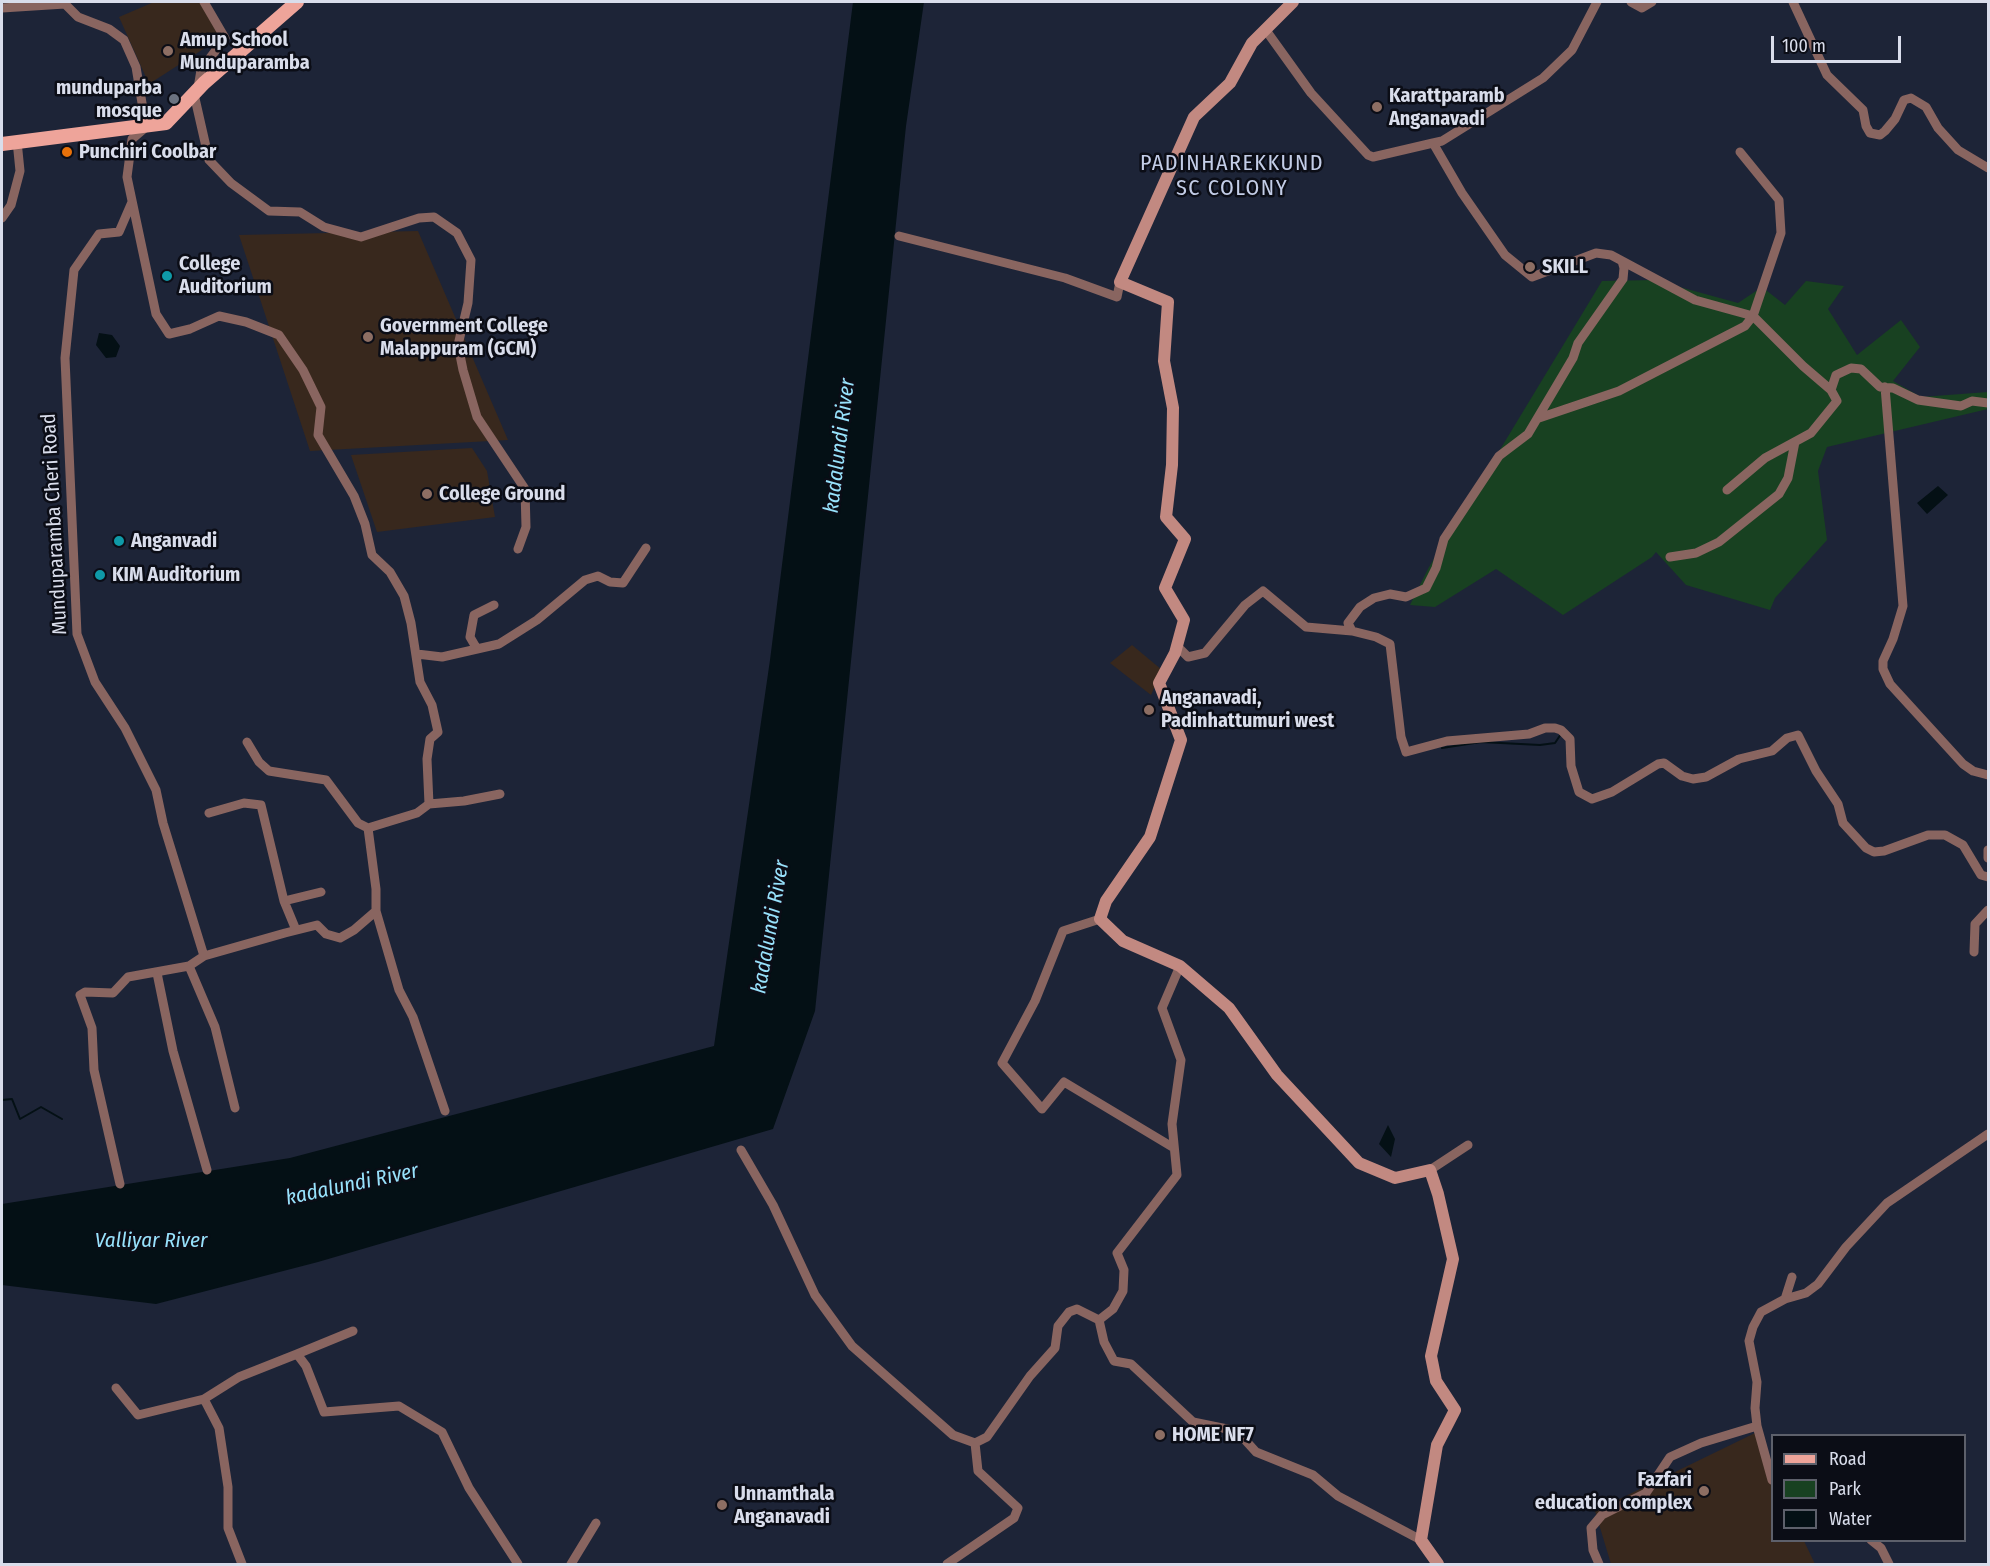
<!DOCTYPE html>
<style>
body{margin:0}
#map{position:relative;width:1990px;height:1566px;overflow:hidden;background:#1d2437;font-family:"Fira Sans Condensed",sans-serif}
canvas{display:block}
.frame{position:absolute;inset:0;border:3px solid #d9ddeb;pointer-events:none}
.legend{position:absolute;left:1771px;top:1434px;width:195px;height:108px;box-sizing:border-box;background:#0b0d16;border:2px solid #5d606b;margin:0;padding:8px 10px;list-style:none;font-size:18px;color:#d9ddeb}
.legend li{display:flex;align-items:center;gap:12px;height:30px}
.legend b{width:30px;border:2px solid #5d606b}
.scale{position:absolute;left:1771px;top:36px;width:130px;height:27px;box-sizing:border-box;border:3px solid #d9ddeb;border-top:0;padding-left:8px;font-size:18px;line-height:21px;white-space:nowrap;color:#d9ddeb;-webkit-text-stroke:4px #0b0d16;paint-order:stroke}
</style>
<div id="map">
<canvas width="1990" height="1566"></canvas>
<div class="frame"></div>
<ul class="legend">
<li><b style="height:8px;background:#eea49a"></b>Road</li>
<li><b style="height:16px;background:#184121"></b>Park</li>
<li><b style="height:16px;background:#041015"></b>Water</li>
</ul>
<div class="scale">100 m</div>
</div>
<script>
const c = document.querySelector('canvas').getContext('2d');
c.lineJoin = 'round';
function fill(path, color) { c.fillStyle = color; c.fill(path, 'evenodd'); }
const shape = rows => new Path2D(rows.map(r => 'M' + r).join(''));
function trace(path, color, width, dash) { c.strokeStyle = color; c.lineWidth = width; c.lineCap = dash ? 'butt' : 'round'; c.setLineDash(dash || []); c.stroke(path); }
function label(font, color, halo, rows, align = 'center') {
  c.font = font + ' "Fira Sans Condensed",sans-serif'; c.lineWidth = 5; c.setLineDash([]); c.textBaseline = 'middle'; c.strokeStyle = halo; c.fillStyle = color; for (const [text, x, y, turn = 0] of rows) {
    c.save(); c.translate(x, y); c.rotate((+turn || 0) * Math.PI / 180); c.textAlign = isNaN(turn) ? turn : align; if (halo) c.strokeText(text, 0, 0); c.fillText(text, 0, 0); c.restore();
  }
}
fill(shape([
 [154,2,201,2,222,37,149,84,119,17],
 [418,231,508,440,310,451,239,235],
 [472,448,487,471,495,517,377,532,351,455],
 [1132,645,1162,670,1151,695,1110,663],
 [1755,1433,1772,1472,1772,1540,1804,1541,1815,1564,1611,1564,1595,1511]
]), '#38281d');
fill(shape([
 [1654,280,1738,303,1762,287,1785,305,1806,281,1844,286,1828,309,1857,355,1901,320,1920,347,1893,381,1921,397,1988,392,1988,409,1827,447,1818,471,1827,540,1775,598,1770,610,1686,585,1656,552,1652,557,1563,615,1496,569,1435,607,1410,605,1429,567,1602,281]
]), '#184121');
fill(shape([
 [853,2,924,2,906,126,815,1011,773,1129,318,1262,156,1304,2,1285,2,1204,290,1158,714,1046,770,660],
 [99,333,112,335,120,346,116,357,106,358,96,345],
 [1938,486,1948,495,1927,514,1917,503],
 [1388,1125,1395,1139,1391,1157,1379,1144]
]), '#041015');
trace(shape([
 [1442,748,1481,742,1540,745,1555,743,1561,734],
 [2,1100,12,1099,20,1119,41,1107,62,1119]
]), '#041015', 2);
trace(shape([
 [1631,2,1642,8,1652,2],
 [1793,2,1827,75,1863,110,1866,126,1870,133,1880,135,1885,131,1895,119,1904,100,1911,98,1926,107,1938,128,1958,150,1988,168],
 [2,8,65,4,78,17,109,29,124,40,136,67,146,127,132,139,127,177,156,314,169,334,190,329,219,316,246,322,279,335,303,370,321,407,318,435,354,496,365,524,372,555,390,572,404,596,411,623,420,682,432,705,438,732,430,739,427,759,429,804,417,813,368,828,376,889,376,911,354,930,340,938,326,934,317,925,285,933,204,956,189,966,128,977,113,993,85,992,80,995,92,1028,94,1070,120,1184],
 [1265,29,1311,93,1368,155,1373,157,1433,143,1462,193,1505,255,1532,277,1596,253,1611,255,1695,300,1753,316,1803,366,1831,390,1837,401,1811,433,1765,458,1727,490],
 [198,88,201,70,225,38,204,2],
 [194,94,209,160,231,183,269,211,300,212,324,227,361,237,419,218,434,217,457,233,471,260,468,303,458,345,463,370,477,417,525,489,526,527,518,549],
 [1433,143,1442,141,1543,78,1572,50,1597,2],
 [132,202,119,232,99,234,74,270,65,358,77,634,95,682,125,728,156,790,163,823,204,956],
 [2,218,11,205,20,171,17,141],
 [899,236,1065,278,1117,297,1120,282],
 [1885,387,1903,606,1893,639,1883,661,1883,669,1890,684,1963,764,1973,771,1988,775],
 [1831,390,1836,375,1851,368,1861,369,1880,387,1893,388,1918,400,1961,406,1972,401,1988,403],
 [1539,418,1619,391,1745,326,1753,316,1781,233,1779,200,1740,152],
 [1670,557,1696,553,1719,542,1779,494,1788,478,1795,442],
 [1352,631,1348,623,1360,607,1374,598,1390,594,1406,597,1426,588,1436,568,1444,539,1499,456,1528,434,1573,358,1578,343,1623,279,1624,268,1622,261],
 [1177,646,1188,657,1205,653,1245,605,1263,591,1306,627,1352,631,1376,637,1390,644,1401,737,1406,752,1447,741,1529,734,1545,728,1555,728,1561,730,1570,739,1571,766,1579,792,1592,799,1612,792,1658,764,1664,763,1682,776,1693,779,1706,777,1739,759,1772,751,1787,738,1798,735,1816,771,1838,804,1843,823,1866,848,1874,852,1884,851,1928,835,1945,835,1963,845,1981,875,1988,877],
 [477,649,470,637,474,615,494,605],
 [417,654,442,657,499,644,537,620,585,580,598,576,610,582,623,583,646,548],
 [247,742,259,762,269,771,326,780,358,823,368,828],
 [429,804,464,801,500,794],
 [209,813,244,803,261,805,284,901,296,930],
 [1988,850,1988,858],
 [284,901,321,892],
 [376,911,399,990,413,1017,445,1111],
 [1100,919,1063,931,1035,1001,1002,1063,1042,1109,1064,1082,1174,1148],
 [1974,952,1975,924,1988,910],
 [189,966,215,1027,235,1108],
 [1180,966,1162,1008,1181,1060,1172,1124,1177,1175,1117,1253,1124,1270,1123,1291,1113,1309,1099,1320,1104,1342,1114,1361,1131,1364,1193,1422,1237,1431,1256,1452,1313,1475,1338,1496,1421,1540],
 [157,973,173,1051,207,1170],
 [741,1150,773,1205,815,1295,852,1346,953,1435,975,1443,987,1437,1030,1376,1055,1348,1058,1326,1069,1312,1077,1309,1099,1320],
 [1430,1170,1468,1145],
 [1785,1299,1792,1277],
 [297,1354,353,1331],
 [116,1388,138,1415,204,1399,219,1428,228,1487,228,1528,242,1564],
 [204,1399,239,1377,297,1354,306,1366,324,1412,399,1406,442,1432,469,1488,518,1564],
 [1772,1480,1757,1426,1755,1408,1757,1382,1749,1341,1753,1327,1761,1312,1785,1299,1806,1293,1818,1284,1846,1247,1887,1203,1988,1134],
 [1871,1540,1881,1548,1889,1564],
 [571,1564,596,1523],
 [947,1564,1014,1518,1018,1508,978,1471,975,1443],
 [1599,1564,1593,1550,1591,1528,1602,1515,1646,1493,1670,1457,1701,1443,1757,1426]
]), '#896560', 9);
trace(shape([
 [1293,2,1252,43,1230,83,1194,117,1120,282,1168,302,1164,361,1173,408,1172,465,1166,517,1185,539,1165,588,1184,620,1175,653,1159,683,1181,740,1150,837,1106,901,1100,919,1123,941,1180,966,1229,1008,1277,1075,1359,1163,1395,1178,1430,1170,1438,1194,1453,1259,1431,1356,1436,1381,1455,1410,1437,1445,1421,1540,1438,1564]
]), '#c28981', 12);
trace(shape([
 [2,144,166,123,204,83,297,2]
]), '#eea49a', 14);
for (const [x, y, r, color] of [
 [168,51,6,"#8d6e63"],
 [174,99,6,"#6b7280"],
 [1377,107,6,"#8d6e63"],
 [67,152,6,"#e8710a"],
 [1530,267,6,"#8d6e63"],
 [167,276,6,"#0f9aa8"],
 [368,337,6,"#8d6e63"],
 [427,494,6,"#8d6e63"],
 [119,541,6,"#0f9aa8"],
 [100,575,6,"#0f9aa8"],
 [1149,710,6,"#8d6e63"],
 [1160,1435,6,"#8d6e63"],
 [1704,1491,6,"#8d6e63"],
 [722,1505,6,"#8d6e63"]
]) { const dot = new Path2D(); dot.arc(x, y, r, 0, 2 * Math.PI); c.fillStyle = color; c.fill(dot); trace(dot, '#0b0d16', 2); }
label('bold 20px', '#d9ddeb', '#0b0d16', [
 ["Amup School",180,40],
 ["Munduparamba",180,63],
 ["munduparba",162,88,"right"],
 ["mosque",162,111,"right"],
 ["Karattparamb",1389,96],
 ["Anganavadi",1389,119],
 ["Punchiri Coolbar",79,152],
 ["College",179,264],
 ["Auditorium",179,287],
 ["SKILL",1542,267],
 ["Government College",380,326],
 ["Malappuram (GCM)",380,349],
 ["College Ground",439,494],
 ["Anganvadi",131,541],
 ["KIM Auditorium",112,575],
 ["Anganavadi,",1161,698],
 ["Padinhattumuri west",1161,721],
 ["HOME NF7",1172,1435],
 ["Fazfari",1692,1480,"right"],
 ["education complex",1692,1503,"right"],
 ["Unnamthala",734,1494],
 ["Anganavadi",734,1517]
], 'left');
label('20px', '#d9ddeb', '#0b0d16', [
 ["Munduparamba Cheri Road",55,524,-93]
]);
label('italic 21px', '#98e2fc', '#0b0d16', [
 ["kadalundi River",840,446,-83],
 ["kadalundi River",771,927,-80],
 ["kadalundi River",352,1185,-12],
 ["Valliyar River",151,1241]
]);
c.letterSpacing = '1.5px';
label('22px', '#c3cde7', '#0b0d16', [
 ["PADINHAREKKUND",1232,164],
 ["SC COLONY",1232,189]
]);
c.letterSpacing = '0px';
</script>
